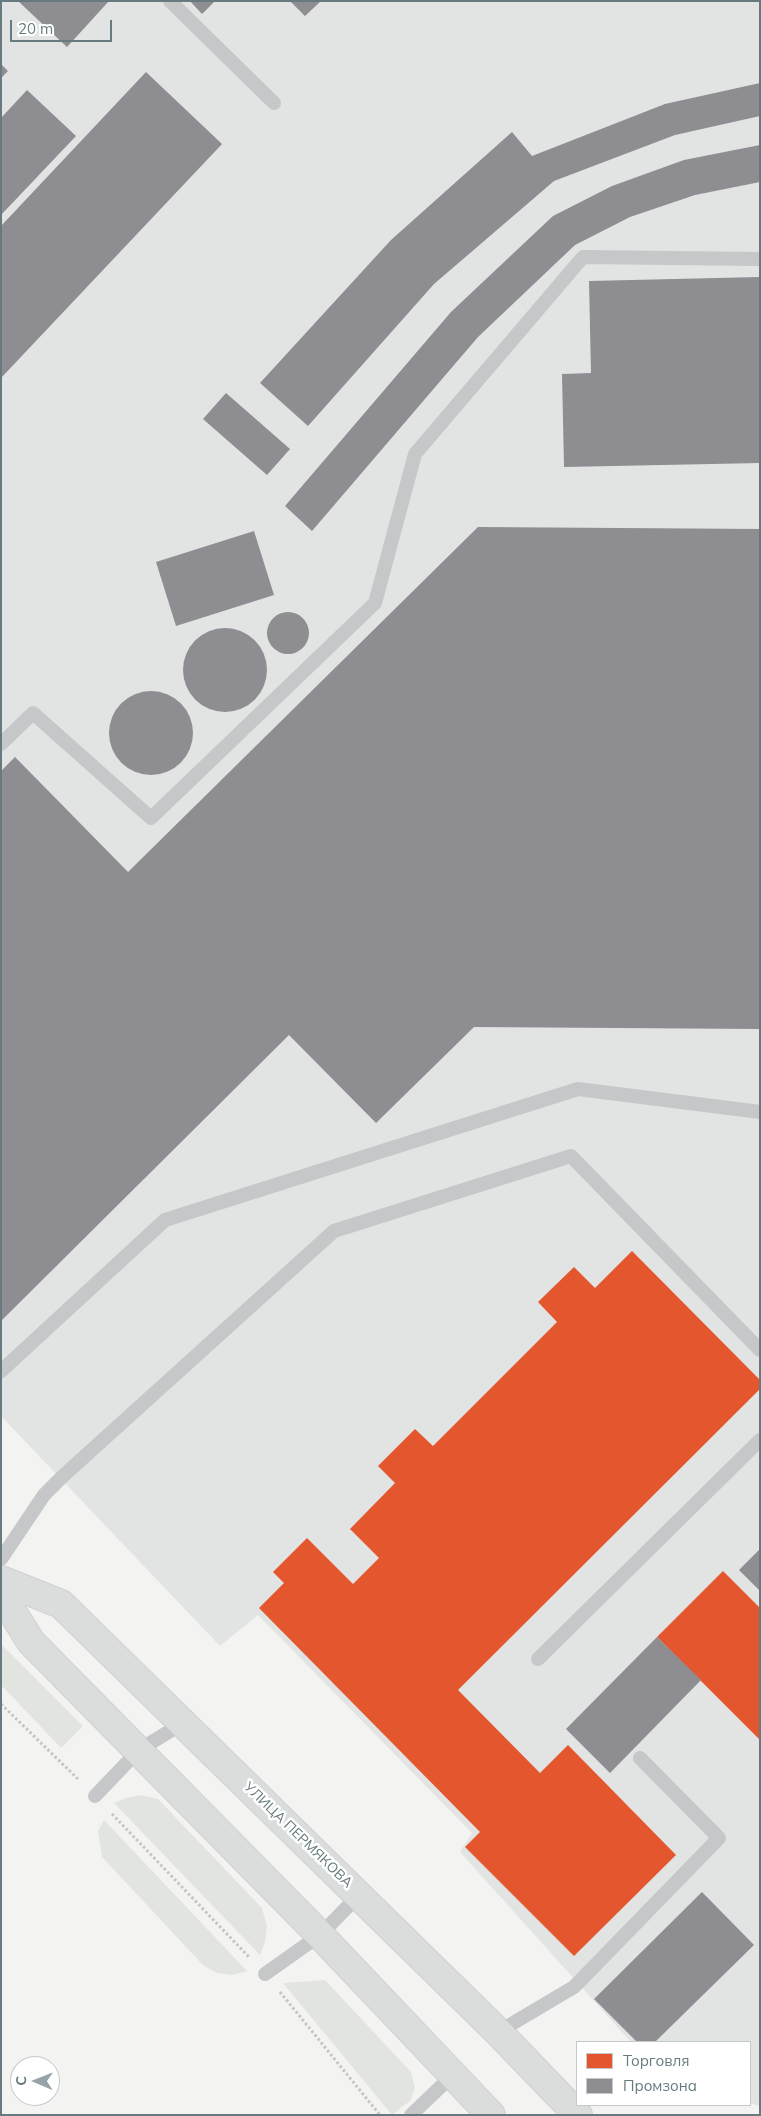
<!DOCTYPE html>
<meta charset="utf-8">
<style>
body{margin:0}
#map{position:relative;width:761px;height:2116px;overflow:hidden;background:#f3f3f2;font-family:Mulish,sans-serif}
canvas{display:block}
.frame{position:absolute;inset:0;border:2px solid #667a7f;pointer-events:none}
.legend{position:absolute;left:576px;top:2041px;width:175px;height:65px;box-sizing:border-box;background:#fff;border:1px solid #c2cacc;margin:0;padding:6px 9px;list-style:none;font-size:15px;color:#667a7f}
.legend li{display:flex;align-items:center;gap:10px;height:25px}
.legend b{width:25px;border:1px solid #c2cacc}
.north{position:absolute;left:10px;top:2056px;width:50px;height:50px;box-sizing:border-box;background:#fff;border:1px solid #c2cacc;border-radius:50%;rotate:271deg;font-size:14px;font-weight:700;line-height:20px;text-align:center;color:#667a7f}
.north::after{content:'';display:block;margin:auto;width:18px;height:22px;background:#97a4a7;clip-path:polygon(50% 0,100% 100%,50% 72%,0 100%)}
.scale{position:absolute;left:10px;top:20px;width:102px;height:22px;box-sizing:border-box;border:2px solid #667a7f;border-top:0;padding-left:6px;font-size:15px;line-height:18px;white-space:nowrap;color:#667a7f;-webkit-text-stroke:4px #fff;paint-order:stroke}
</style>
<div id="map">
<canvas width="761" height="2116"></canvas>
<div class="frame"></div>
<ul class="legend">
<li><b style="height:14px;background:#e4572e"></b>Торговля</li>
<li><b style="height:14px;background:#8d8d92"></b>Промзона</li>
</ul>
<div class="north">С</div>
<div class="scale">20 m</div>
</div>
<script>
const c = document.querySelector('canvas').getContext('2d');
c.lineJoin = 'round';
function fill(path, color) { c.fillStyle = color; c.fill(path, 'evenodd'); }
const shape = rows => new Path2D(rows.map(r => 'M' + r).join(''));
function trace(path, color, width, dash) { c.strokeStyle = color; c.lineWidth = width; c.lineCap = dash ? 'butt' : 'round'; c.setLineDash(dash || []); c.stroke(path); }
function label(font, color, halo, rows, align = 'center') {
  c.font = font + ' Mulish,sans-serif'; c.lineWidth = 5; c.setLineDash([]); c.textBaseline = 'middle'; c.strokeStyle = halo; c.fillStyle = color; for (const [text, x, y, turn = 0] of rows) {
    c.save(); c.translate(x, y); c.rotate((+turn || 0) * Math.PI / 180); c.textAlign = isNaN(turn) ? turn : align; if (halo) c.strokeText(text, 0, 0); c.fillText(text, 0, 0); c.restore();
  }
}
fill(shape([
 [1,1,760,1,760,2106,750,2103,750,2042,631,2042,460,1852,472,1833,258,1615,220,1646,1,1416]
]), '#e2e3e3');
fill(shape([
 [1,1644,83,1726,61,1748,1,1685],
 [141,1795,158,1799,262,1908,267,1926,265,1942,260,1955,114,1803,126,1798],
 [104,1820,247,1971,233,1975,217,1973,203,1965,102,1857,98,1831],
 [325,1980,411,2072,415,2088,410,2101,392,2115,283,1983]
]), '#e2e5df');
fill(shape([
 [632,1251,760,1380,760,1389,458,1690,540,1773,568,1745,676,1855,574,1956,465,1847,480,1832,259,1608,284,1583,273,1572,307,1538,353,1584,379,1558,350,1529,395,1483,378,1466,415,1429,433,1446,557,1322,538,1302,574,1267,595,1288],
 [723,1571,760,1608,760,1740,657,1637]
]), '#e4572e');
fill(shape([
 [18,1,109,1,67,47],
 [190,1,215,1,202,14],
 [290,1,321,1,305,16],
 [1,64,8,71,1,78],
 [146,72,222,144,1,378,1,226],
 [760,83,760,116,675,135,554,181,434,284,308,426,260,383,391,240,512,132,532,156,665,104],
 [27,90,76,136,1,215,1,118],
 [760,145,760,182,695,195,630,217,575,245,478,337,312,531,285,506,451,312,553,216,612,186,684,160],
 [760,277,760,463,564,467,562,374,591,373,589,281],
 [226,393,290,449,267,475,203,419],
 [478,527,760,529,760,1029,474,1027,376,1123,289,1035,1,1321,1,771,15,757,128,872],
 [254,531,274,595,176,626,156,562],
 '267 633a21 21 0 1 1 42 0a21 21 0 1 1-42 0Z',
 '183 670a42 42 0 1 1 84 0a42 42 0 1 1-84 0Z',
 '109 733a42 42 0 1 1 84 0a42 42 0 1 1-84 0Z',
 [760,1549,760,1591,739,1570],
 [657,1637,701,1680,610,1773,566,1729],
 [702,1892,754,1945,655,2042,637,2042,594,1999]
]), '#8d8d92');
const secondary = shape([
 [1,1580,61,1604,498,2032,578,2115],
 [1,1594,31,1642,320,1935,491,2115]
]);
trace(secondary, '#cfd0d0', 30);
trace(shape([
 [1,1704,78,1779],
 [112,1814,249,1957],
 [280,1992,380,2115]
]), '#c3c5c5', 3, [2.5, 2.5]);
trace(shape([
 [170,1,274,103],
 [1,744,33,713,151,818,375,603,415,454,583,257,760,259],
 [1,1371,165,1220,578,1089,760,1112],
 [1,1559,44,1495,63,1476,334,1231,571,1156,760,1350],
 [538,1659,760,1440],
 [95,1796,139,1750,183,1723],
 [265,1974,320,1935,359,1895],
 [498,2032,574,1987,719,1838,640,1758],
 [411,2115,454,2074]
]), '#c5c7c8', 14);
trace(secondary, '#dbdddd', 28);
label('14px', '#667a7f', '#fff', [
 ["УЛИЦА ПЕРМЯКОВА",298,1835,44]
]);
</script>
